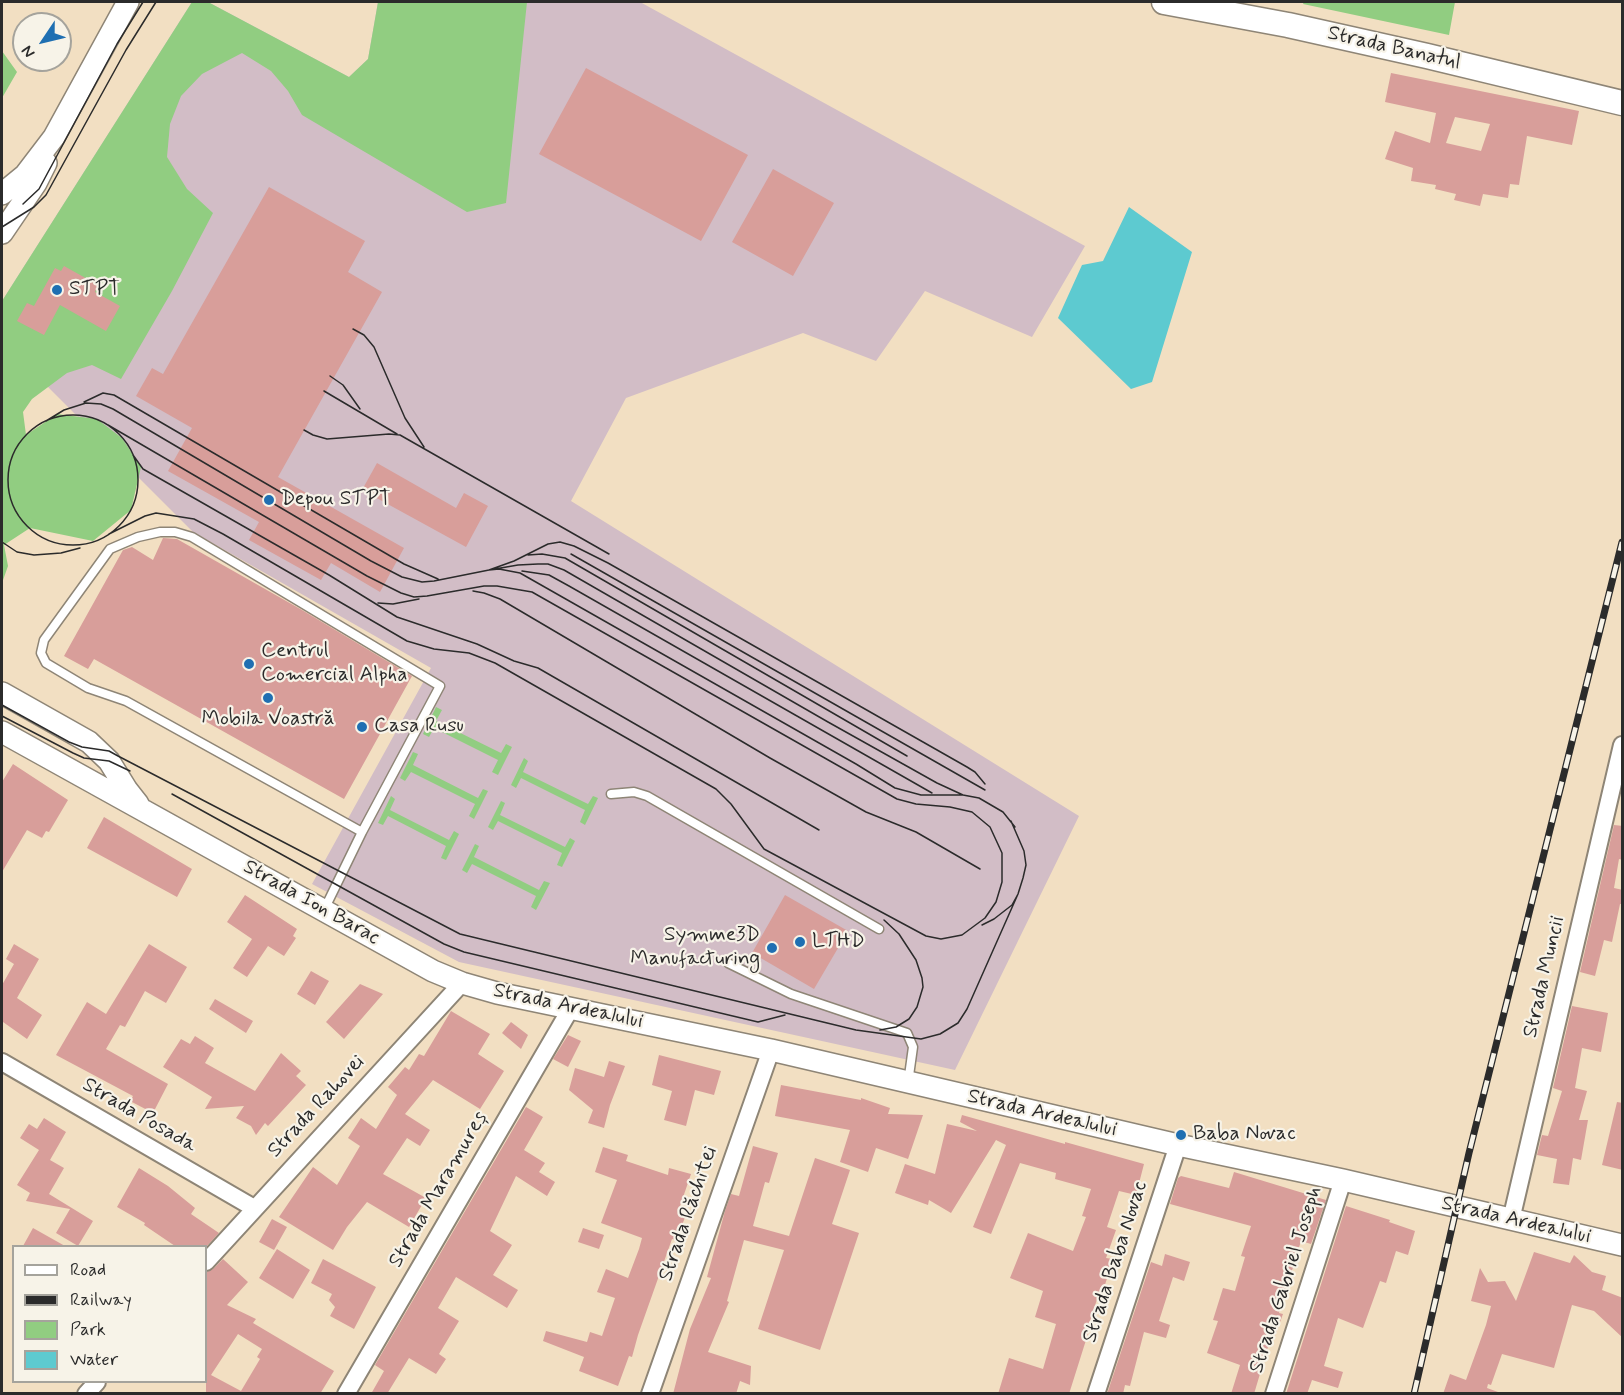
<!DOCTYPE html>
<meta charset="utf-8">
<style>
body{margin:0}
#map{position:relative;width:1624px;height:1395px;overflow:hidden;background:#f2dfc2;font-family:Mynerve,sans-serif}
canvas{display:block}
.frame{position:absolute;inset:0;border:3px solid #2b2b2b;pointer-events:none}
.legend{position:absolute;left:12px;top:1245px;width:195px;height:138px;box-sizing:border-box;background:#f7f3e8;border:2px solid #a5a39c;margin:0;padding:8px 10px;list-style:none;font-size:18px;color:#2b2b2b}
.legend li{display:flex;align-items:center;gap:12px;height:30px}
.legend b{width:30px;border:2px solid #a5a39c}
.north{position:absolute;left:12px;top:12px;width:60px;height:60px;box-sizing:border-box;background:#f7f3e8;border:2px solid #a5a39c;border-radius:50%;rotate:235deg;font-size:16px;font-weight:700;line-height:24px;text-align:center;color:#2b2b2b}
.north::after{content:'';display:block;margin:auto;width:21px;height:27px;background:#1f6fb2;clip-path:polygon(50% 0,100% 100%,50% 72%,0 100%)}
</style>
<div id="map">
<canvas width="1624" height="1395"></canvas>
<div class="frame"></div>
<ul class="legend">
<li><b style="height:8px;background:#fff"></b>Road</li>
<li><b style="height:8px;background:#2b2b2b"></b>Railway</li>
<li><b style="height:16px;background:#91cd81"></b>Park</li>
<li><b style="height:16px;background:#5dcad0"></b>Water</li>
</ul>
<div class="north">N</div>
</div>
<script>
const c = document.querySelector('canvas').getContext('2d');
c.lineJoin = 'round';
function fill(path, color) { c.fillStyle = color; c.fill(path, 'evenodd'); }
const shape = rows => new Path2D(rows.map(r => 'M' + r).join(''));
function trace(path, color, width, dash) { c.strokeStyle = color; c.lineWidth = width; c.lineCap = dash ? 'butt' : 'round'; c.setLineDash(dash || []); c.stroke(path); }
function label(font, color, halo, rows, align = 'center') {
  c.font = font + ' Mynerve,sans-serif'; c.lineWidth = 4.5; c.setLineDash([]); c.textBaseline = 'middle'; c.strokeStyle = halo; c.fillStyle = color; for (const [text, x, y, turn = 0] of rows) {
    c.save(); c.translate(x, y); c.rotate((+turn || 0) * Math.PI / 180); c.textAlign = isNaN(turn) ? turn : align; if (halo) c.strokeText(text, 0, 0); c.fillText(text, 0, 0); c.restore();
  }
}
fill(shape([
 [192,2,208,2,349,77,368,59,378,2,640,2,1085,246,1032,337,925,291,876,361,803,333,626,398,571,501,1079,816,955,1070,459,962,312,884,431,668,193,532,2,341,2,301]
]), '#d2bdc6');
fill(shape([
 [192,2,208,2,349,77,368,59,378,2,527,2,506,203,467,212,302,115,288,91,271,71,242,53,202,74,181,96,170,124,167,157,187,189,213,213,172,291,121,379,92,365,67,373,32,399,23,412,26,435,57,414,97,419,122,438,141,467,131,510,93,541,30,528,4,545,8,566,2,583,2,301],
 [1304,2,1455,2,1449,35,1303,4],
 [2,51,17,72,2,98],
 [436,707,442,710,436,721,501,753,506,744,512,747,498,775,492,772,498,760,434,728,429,737,423,734],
 [413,752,418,754,413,765,478,798,483,789,488,791,474,819,469,816,475,804,411,772,405,781,400,778],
 [524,758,528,761,523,772,588,804,593,796,598,798,585,825,580,822,585,810,521,778,516,788,511,785],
 [391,796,395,799,390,810,449,840,454,831,459,834,446,860,441,858,446,846,388,816,383,825,378,823],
 [501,801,505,803,500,815,565,847,570,838,575,841,562,867,557,865,562,853,498,821,493,830,488,827],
 [475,844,479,846,474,857,539,890,544,881,550,883,536,910,531,907,536,896,472,864,467,873,462,870]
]), '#91cd81');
fill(shape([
 [1129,207,1192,252,1152,382,1131,389,1058,318,1082,265,1103,261]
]), '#5dcad0');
fill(shape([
 [586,68,748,155,701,241,539,154],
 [1391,73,1579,111,1572,145,1527,136,1519,185,1510,184,1508,198,1483,194,1480,206,1454,200,1456,194,1435,189,1436,185,1411,181,1413,168,1385,159,1395,131,1430,143,1436,113,1385,102],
 [1455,117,1490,124,1481,151,1446,143],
 [773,169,834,203,793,276,732,242],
 [269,187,365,241,348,272,382,292,278,477,404,548,380,592,331,563,321,580,249,540,259,522,168,471,192,428,136,396,152,368,163,374],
 [64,266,98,285,95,292,120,306,106,331,60,305,44,335,17,321,27,303,34,306,55,268,61,271],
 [377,463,456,508,464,493,488,506,466,547,362,490],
 [163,538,177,539,302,610,412,676,344,799,94,659,88,669,64,656,123,550,132,547,153,560],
 [13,764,68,800,49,832,46,831,42,838,27,830,2,872,2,782],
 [104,817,192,869,177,897,87,848],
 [1614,825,1623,826,1623,860,1619,859,1614,888,1623,890,1623,904,1620,904,1612,942,1604,940,1595,976,1580,972],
 [245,895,297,929,293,936,296,938,284,956,268,946,247,977,233,968,252,939,227,922],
 [785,895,848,931,814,989,752,953],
 [14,944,39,959,17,998,42,1015,27,1039,3,1022,2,1024,2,985,14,964,6,959],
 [149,944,187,967,166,1003,145,991,125,1027,120,1025,106,1049,168,1084,153,1113,130,1101,133,1096,56,1055,87,1002,106,1014],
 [311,971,329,981,315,1005,297,994],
 [360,984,383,994,344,1039,326,1022],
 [215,999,253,1021,246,1033,209,1009],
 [1572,1006,1608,1013,1601,1052,1582,1048,1575,1088,1587,1091,1579,1120,1588,1120,1581,1160,1573,1158,1569,1185,1553,1183,1557,1159,1537,1155,1542,1135,1548,1136,1562,1091,1553,1088],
 [451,1011,490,1034,478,1054,504,1071,480,1109,433,1080,405,1114,430,1130,420,1146,407,1138,383,1174,426,1198,409,1227,367,1202,347,1227,333,1250,279,1217,313,1167,337,1185,360,1146,348,1138,361,1118,376,1129,397,1095,388,1087,405,1067,409,1070,419,1054,424,1056],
 [511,1022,528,1035,521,1049,502,1033],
 [568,1035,581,1041,568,1067,553,1059],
 [195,1036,214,1048,205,1063,255,1091,281,1053,301,1071,296,1076,306,1085,268,1126,265,1123,256,1135,251,1126,236,1118,244,1106,205,1109,212,1097,163,1067,181,1039,190,1044],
 [659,1055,721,1071,714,1095,695,1090,686,1126,664,1120,672,1091,652,1085],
 [609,1061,625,1066,610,1105,604,1128,588,1123,593,1110,569,1090,575,1068,604,1077],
 [781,1085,861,1100,861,1098,890,1108,888,1114,923,1115,908,1159,876,1148,868,1172,840,1162,850,1130,775,1116],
 [1617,1102,1623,1103,1623,1170,1602,1165],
 [526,1107,543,1117,524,1150,545,1163,539,1172,555,1182,547,1196,516,1176,490,1231,512,1245,493,1275,518,1290,507,1308,456,1277,438,1308,459,1321,439,1354,446,1359,436,1374,409,1358,387,1394,371,1394,384,1371,375,1365],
 [962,1115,1065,1144,1065,1142,1144,1164,1136,1195,1119,1191,1107,1227,1116,1230,1106,1258,1113,1259,1104,1288,1101,1287,1090,1321,1092,1321,1069,1394,998,1394,1009,1358,1043,1369,1056,1324,1035,1317,1043,1291,1010,1278,1028,1233,1073,1251,1086,1217,1082,1216,1091,1189,1055,1179,1056,1173,1020,1163,991,1234,973,1227,1006,1145,996,1140,951,1213,929,1200,928,1205,895,1193,905,1164,935,1174,947,1124,977,1131,960,1122],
 [44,1118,66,1132,50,1160,64,1168,49,1194,93,1221,78,1246,56,1233,70,1209,26,1201,30,1193,17,1185,39,1150,20,1138,29,1124,37,1129],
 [753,1146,778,1153,769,1183,765,1182,753,1226,789,1236,815,1158,850,1170,832,1224,859,1233,820,1350,758,1329,784,1250,744,1240,727,1301,729,1302,708,1352,751,1366,750,1385,740,1381,736,1394,673,1394,690,1329,711,1278,707,1277,725,1211,731,1194,739,1196],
 [603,1147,628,1155,626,1161,668,1175,669,1168,691,1174,678,1212,686,1215,676,1240,672,1239,638,1335,632,1357,629,1356,618,1386,579,1371,584,1357,543,1341,546,1331,587,1342,590,1332,602,1336,615,1298,597,1292,606,1269,628,1278,639,1249,642,1238,601,1223,617,1180,595,1172],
 [139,1168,168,1186,195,1208,191,1214,219,1233,206,1247,175,1246,144,1225,145,1223,117,1207],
 [1234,1172,1326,1200,1311,1244,1301,1241,1279,1313,1283,1314,1273,1341,1270,1340,1254,1394,1231,1394,1240,1365,1207,1353,1218,1321,1213,1320,1223,1288,1235,1291,1245,1257,1241,1256,1251,1226,1170,1204,1178,1178,1181,1176,1229,1188],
 [1346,1206,1390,1220,1389,1222,1415,1231,1408,1255,1396,1251,1386,1283,1380,1281,1363,1328,1338,1318,1324,1366,1343,1372,1338,1388,1312,1380,1307,1394,1286,1394],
 [272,1219,287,1227,274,1250,259,1242],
 [33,1228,65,1246,23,1246],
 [583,1228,604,1235,599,1249,578,1242],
 [277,1249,310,1270,293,1299,259,1278],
 [1534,1252,1570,1263,1574,1255,1592,1272,1606,1276,1602,1290,1623,1298,1623,1338,1594,1311,1572,1305,1554,1368,1502,1354,1491,1385,1488,1384,1487,1388,1498,1392,1497,1394,1443,1394,1450,1374,1466,1380,1486,1325,1491,1306,1471,1301,1480,1268,1488,1282,1505,1281,1516,1301],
 [1165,1254,1190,1262,1184,1281,1173,1277,1159,1321,1170,1325,1166,1338,1144,1332,1130,1386,1125,1385,1123,1394,1107,1394,1151,1262,1162,1266],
 [223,1259,248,1282,227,1305,256,1319,253,1323,334,1371,320,1394,206,1394,206,1272,213,1269],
 [238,1334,262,1349,257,1357,260,1359,241,1391,211,1375],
 [323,1259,376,1287,354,1329,330,1316,335,1307,329,1300,332,1294,311,1283]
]), '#d89e9a');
const service = shape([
 [611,794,634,792,647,796,879,929],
 [324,910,362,832,440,686,192,537,175,532,160,532,138,537,110,549,44,640,41,653,46,663,88,688,126,701,362,832],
 [728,963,791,994,907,1033,913,1047,908,1083]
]);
const minor = shape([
 [2,1062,254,1208],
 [1511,1220,1622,745],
 [206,1262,462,983],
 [86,1394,97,1382],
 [346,1394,571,1008],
 [650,1394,771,1050],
 [1096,1394,1178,1145],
 [1274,1394,1343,1180]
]);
const tertiary = shape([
 [2,194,25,175,54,137,128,2],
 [2,233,36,183,46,163],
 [2,693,89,742,109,761,127,790,138,804],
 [2,732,433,971,462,983,497,993,771,1050,1178,1145,1343,1180,1622,1245]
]);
const secondary = shape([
 [1164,2,1288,25,1427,56,1622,103]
]);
trace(service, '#8e8576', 11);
trace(minor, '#8e8576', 20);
trace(tertiary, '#8e8576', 24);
trace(secondary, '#8e8576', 27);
trace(service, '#fff', 8);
trace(minor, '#fff', 16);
trace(tertiary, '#fff', 21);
trace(secondary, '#fff', 24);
trace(shape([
 [23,204,39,189,117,44,143,2],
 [2,227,34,207,46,195,126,50,156,2],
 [353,329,364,335,374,347,405,418,424,447],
 [330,376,343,385,360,409],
 [324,391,397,434],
 [84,402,103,393,114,395,404,564,438,579],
 '8 480a65 65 0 1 1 130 0a65 65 0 1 1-130 0Z',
 [46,421,64,410,86,403,101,404,113,409,371,561,402,577,422,582,434,581,489,570,499,569,520,573,856,764,895,788,921,795,963,795,979,798,1003,812,1015,827],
 [108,425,367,576,401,593,414,597,427,596,484,586,497,586,532,592,897,799,916,804,950,807,972,812,990,827,1002,853,1002,882,996,902,985,918,962,935,941,939,926,936,764,849,731,804,716,789,495,663,469,653,434,649,407,641,223,534,194,519,156,513,145,516,109,534],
 [304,430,313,435,327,439,389,434,400,435,609,554],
 [133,455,143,469,329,575,397,617,477,644,514,661,538,668,819,830],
 [2,542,17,552,34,555,61,553,80,548],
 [571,554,985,790],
 [528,555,542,554,565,558,907,756],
 [522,571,549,575,569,586,932,793],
 [473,591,484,593,500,599,770,758,866,812,916,832,980,869],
 [378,603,393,604,419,599],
 [2,705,69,742,82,747,109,751,118,756,460,934,856,1030,921,1039,940,1034,958,1023,967,1009,1018,894],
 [2,716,73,753,84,758,109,761,130,771],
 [172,794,444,944,464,952,758,1022,785,1015],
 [963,795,937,783,828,722,564,570,548,564,538,564,518,565,489,570,514,561,548,544,560,542,574,546,608,563,967,767,975,772,985,784],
 [982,925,994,919,1012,905,1018,894,1023,878,1026,865,1024,851,1011,821],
 [880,1030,896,1027,909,1019,917,1007,923,987,922,978,916,960,899,934,884,920]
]), '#2b2b2b', 1.5);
const rail = shape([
 [1414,1394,1469,1153,1622,542]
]);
trace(rail, '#2b2b2b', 7);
trace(rail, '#f7f3e8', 4.5, [14]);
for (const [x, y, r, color] of [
 [57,290,6,"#1f6fb2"],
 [269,500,6,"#1f6fb2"],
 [249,664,6,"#1f6fb2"],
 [268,698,6,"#1f6fb2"],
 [362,727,6,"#1f6fb2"],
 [800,942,6,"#1f6fb2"],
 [772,948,6,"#1f6fb2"],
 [1181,1135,6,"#1f6fb2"]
]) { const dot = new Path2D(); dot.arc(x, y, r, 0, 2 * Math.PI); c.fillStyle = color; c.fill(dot); trace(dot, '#f7f3e8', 2); }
label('21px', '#2b2b2b', '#f7f3e8', [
 ["Strada Banatul",1394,49,13],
 ["Strada Ion Barac",311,903,29],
 ["Strada Muncii",1545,977,-77],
 ["Strada Ardealului",568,1007,12],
 ["Strada Rahovei",317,1107,-47],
 ["Strada Ardealului",1042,1114,13],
 ["Strada Posada",139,1116,30],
 ["Strada Maramureș",439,1190,-60],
 ["Strada Răchitei",689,1214,-71],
 ["Strada Ardealului",1516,1221,13],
 ["Strada Baba Novac",1116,1262,-72],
 ["Strada Gabriel Joseph",1287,1280,-72]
]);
label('21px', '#2b2b2b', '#f7f3e8', [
 ["STPT",69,290],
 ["Depou STPT",281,500],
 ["Centrul",261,652],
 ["Comercial Alpha",261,676],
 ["Mobila Voastră",268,720,"center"],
 ["Casa Rusu",374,727],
 ["Symme3D",760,936,"right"],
 ["Manufacturing",760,960,"right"],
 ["LTHD",812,942],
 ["Baba Novac",1193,1135]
], 'left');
</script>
